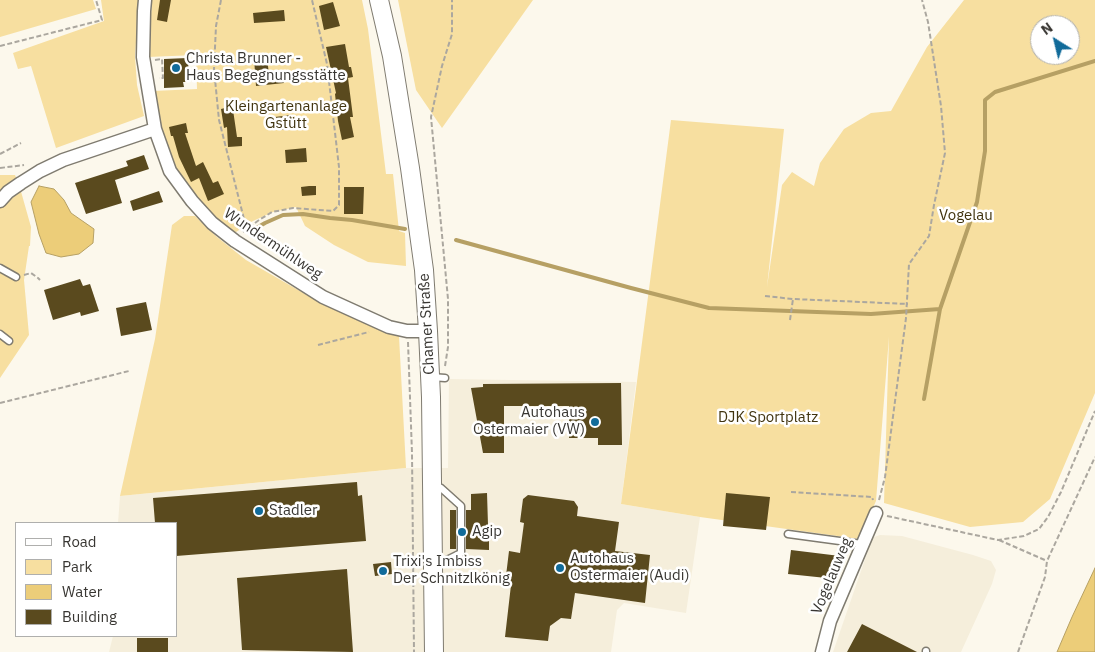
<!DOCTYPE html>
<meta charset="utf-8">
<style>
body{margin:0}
#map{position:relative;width:1095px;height:652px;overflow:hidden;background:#fcf8ec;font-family:"IBM Plex Sans",sans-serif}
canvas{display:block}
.legend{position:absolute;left:15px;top:522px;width:162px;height:115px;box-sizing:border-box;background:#fff;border:1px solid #afafad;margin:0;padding:6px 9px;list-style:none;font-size:15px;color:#383632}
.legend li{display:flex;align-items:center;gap:10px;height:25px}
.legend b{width:25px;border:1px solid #afafad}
.north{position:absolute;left:1030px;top:15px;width:50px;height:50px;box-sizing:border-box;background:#fff;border:1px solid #afafad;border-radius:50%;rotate:324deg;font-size:14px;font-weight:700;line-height:20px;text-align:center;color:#383632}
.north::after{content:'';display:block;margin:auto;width:18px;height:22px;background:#116b9a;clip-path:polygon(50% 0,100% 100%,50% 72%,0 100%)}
</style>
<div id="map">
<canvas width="1095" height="652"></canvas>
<ul class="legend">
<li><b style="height:6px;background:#fff"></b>Road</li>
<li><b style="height:14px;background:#f7dfa0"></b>Park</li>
<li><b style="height:14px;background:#eccd79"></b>Water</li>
<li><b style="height:14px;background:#5a4a1e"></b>Building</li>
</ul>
<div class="north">N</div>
</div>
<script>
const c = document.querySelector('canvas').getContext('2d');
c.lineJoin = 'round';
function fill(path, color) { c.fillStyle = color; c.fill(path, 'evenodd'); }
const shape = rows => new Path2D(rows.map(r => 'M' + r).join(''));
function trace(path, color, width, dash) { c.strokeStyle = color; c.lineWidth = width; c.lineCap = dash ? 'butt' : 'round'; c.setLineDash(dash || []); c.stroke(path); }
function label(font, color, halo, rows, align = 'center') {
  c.font = font + ' "IBM Plex Sans",sans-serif'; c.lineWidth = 5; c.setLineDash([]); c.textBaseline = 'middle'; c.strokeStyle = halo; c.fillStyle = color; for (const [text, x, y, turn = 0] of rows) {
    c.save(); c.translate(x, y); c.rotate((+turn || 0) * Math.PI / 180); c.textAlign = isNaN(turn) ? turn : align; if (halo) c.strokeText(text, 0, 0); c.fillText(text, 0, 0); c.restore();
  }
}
fill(shape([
 [449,379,636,382,621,504,700,517,686,613,624,603,617,610,611,652,109,652,113,636,176,636,176,523,118,523,120,496,406,468,448,468],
 [880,535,902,536,973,555,991,561,996,570,992,584,961,652,833,652,871,542,874,537]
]), '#f5eedb');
fill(shape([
 [0,0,93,0,96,9,0,37],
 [101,0,139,0,138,15,135,56,137,85,144,116,56,148,31,66,18,69,13,53,104,21],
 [152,0,362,0,368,29,386,174,393,174,399,231,405,233,406,266,368,262,334,245,305,226,296,207,273,212,253,221,233,234,209,215,188,190,173,164,162,132,153,91,197,89,196,55,148,57],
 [398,0,533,0,442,128,416,90],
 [964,0,1095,0,1095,393,1050,499,1023,522,970,527,884,503,889,337,876,501,859,539,700,517,621,504,671,120,784,129,767,287,782,185,792,172,814,186,820,163,844,129,871,113,891,111,927,47],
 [1040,25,1070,25,1070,55,1040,55],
 [0,175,15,175,20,188,31,227,30,246,29,246,24,280,29,335,0,378],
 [184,216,195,216,217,237,246,260,319,302,399,336,406,468,120,496,155,339,172,225]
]), '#f7dfa0');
const water = shape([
 [39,186,54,189,64,200,71,213,94,229,93,243,79,254,61,257,46,253,39,234,31,202,39,186],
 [1095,568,1095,652,1057,652,1072,617,1095,568]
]);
fill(water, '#eccd79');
trace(water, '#b6a064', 1);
trace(shape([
 [253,230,265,223,283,215,303,214,330,218,352,220,405,229],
 [456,240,631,288,709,308,871,314,940,309],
 [924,399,940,309,977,202,985,151,985,100,995,92,1095,61]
]), '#b6a064', 4);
fill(shape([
 [160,0,171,0,167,22,157,20],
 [333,2,340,26,324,30,319,6],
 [284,10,285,21,254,23,253,13],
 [345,44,349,67,351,67,353,77,348,78,353,117,350,117,354,137,342,140,338,121,335,94,336,93,326,47],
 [267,57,269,75,283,74,284,83,256,86,254,58],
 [188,58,189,82,183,82,184,87,164,88,164,59],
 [232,103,237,137,242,137,242,146,228,147,227,127,224,128,221,109,225,108,225,104],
 [291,115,293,129,277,130,275,117],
 [186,123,188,133,185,133,196,166,203,162,213,183,218,181,224,194,208,201,199,178,191,182,179,157,173,136,171,136,169,127],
 [306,148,307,162,286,163,285,150],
 [144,155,149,169,115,180,122,203,86,214,75,183,128,166,126,161],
 [309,186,316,186,316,195,302,196,301,187],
 [344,187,364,187,363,214,344,214],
 [159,191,163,202,133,211,130,201],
 [80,279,83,286,90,284,99,311,81,316,80,312,53,320,44,290],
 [146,302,152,330,121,336,116,308],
 [621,383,622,445,598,445,598,438,569,438,569,406,504,406,504,453,483,453,471,388,483,387,483,384],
 [357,482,358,496,362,495,366,541,176,556,176,523,155,523,153,498],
 [487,493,488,525,489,525,489,550,466,549,466,510,471,510,471,494],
 [726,493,770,497,766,530,723,526],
 [528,495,574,501,578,507,577,516,619,522,615,551,650,555,645,603,575,593,571,619,561,618,550,626,548,641,505,637,511,585,505,584,509,551,520,553,524,523,520,522,523,499],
 [450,510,456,510,456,549,450,549],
 [791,550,840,556,836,579,788,574],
 [391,562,392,574,375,576,373,564],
 [347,569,353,652,242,650,237,578],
 [862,624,917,652,847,652],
 [137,638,168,638,168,652,137,652]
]), '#5a4a1e');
const lane = shape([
 [0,268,16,277],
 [0,334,9,341],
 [431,377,445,378],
 [788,534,862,544],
 [433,561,445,561,461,553,461,506,441,488,435,485],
 [926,652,926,651]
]);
const street = shape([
 [145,0,144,11,143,57,155,129,170,171,192,201,212,223,235,241,323,297,389,327,407,331,428,331],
 [0,201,8,192,21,183,40,171,63,160,155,129],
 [822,652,830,621,876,513]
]);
const secondary = shape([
 [379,0,392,56,410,168,424,270,428,331,431,397,434,652]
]);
trace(lane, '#7f7b70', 9);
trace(street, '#7f7b70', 15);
trace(secondary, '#7f7b70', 20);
trace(shape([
 [221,0,216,26,214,69,219,120,245,223,246,229],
 [0,46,102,20,96,0],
 [155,60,162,59,163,78,159,78],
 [0,154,21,143],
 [0,168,24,165],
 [243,232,259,220,272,212,293,208,333,211,339,205,339,167,327,64,312,0],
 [24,275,31,273,38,278,40,280],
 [765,296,793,299,908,304],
 [790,320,793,299],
 [408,342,412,453,414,652],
 [318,345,369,332],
 [445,366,448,347,448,299,431,117,442,66,452,34,452,0],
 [0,403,129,371],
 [791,492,872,497,873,500],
 [879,500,885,477,906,318,909,264,929,236,934,205,945,153,941,106,928,22,922,0],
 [887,516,998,540,1024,536,1039,529,1048,517,1061,492,1095,411],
 [999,540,1047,561],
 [1018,652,1045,577,1047,561,1095,457]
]), '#aba79f', 2, [5, 2.5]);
trace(lane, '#fff', 6);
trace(street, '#fff', 12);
trace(secondary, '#fff', 18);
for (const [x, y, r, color] of [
 [176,68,5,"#116b9a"],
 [595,422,5,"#116b9a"],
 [259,511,5,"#116b9a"],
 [462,532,5,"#116b9a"],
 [560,568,5,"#116b9a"],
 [383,571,5,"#116b9a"]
]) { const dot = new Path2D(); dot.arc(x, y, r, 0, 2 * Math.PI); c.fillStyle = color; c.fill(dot); trace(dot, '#fff', 2); }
label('15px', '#383632', '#fff', [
 ["Christa Brunner -",186,59],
 ["Haus Begegnungsstätte",186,76],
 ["Autohaus",585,413,"right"],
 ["Ostermaier (VW)",585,430,"right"],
 ["Stadler",269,511],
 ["Agip",472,532],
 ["Autohaus",570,559],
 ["Ostermaier (Audi)",570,576],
 ["Trixi's Imbiss",393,562],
 ["Der Schnitzlkönig",393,579]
], 'left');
label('15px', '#41340f', '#fff', [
 ["Kleingartenanlage",286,107],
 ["Gstütt",286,124],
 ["Vogelau",966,216],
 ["DJK Sportplatz",768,418]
]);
label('15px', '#383632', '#fff', [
 ["Wundermühlweg",273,244,34],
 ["Chamer Straße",427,324,-93],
 ["Vogelauweg",832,576,-67]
]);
</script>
